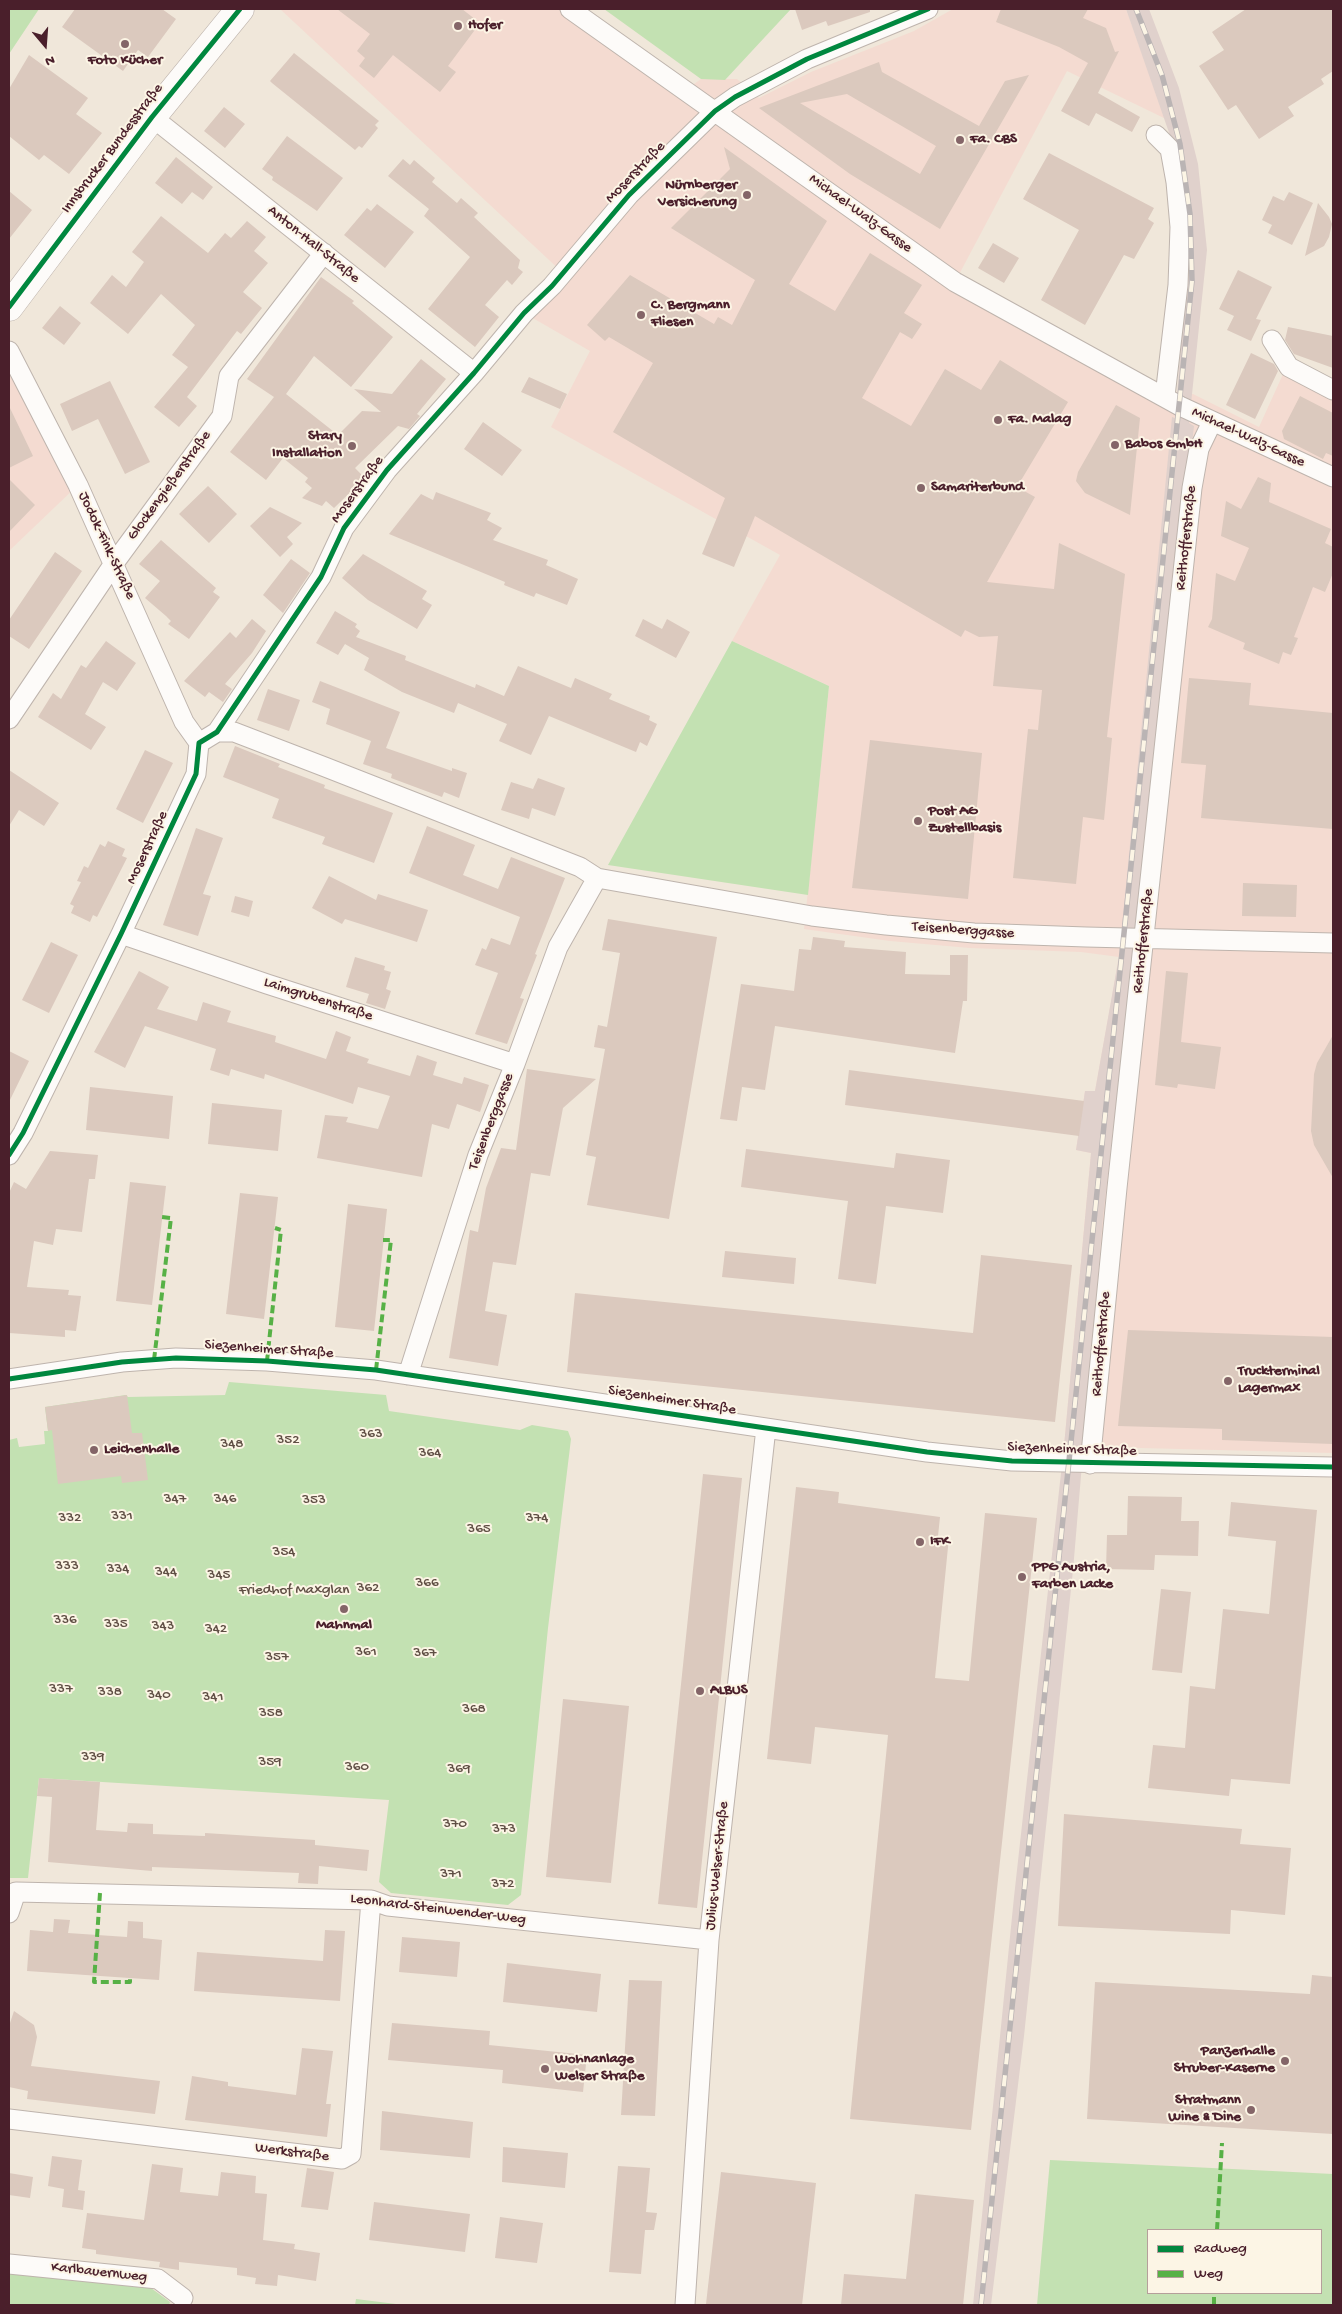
<!DOCTYPE html>
<meta charset="utf-8">
<style>
body{margin:0}
#map{position:relative;width:1342px;height:2314px;overflow:hidden;background:#f0e7da;font-family:"Gochi Hand",sans-serif}
canvas{display:block}
.frame{position:absolute;inset:0;border:10px solid #4a1f2b;pointer-events:none}
.legend{position:absolute;left:1147px;top:2229px;width:175px;height:65px;box-sizing:border-box;background:#fcf5e5;border:1px solid #b59f9b;margin:0;padding:6px 9px;list-style:none;font-size:15px;color:#4a1f2b}
.legend li{display:flex;align-items:center;gap:10px;height:25px}
.legend b{width:25px;border:1px solid #b59f9b}
.north{position:absolute;left:20px;top:20px;width:50px;height:50px;-webkit-text-stroke:4px #fcf5e5;paint-order:stroke;rotate:162deg;font-size:14px;font-weight:700;line-height:20px;text-align:center;color:#4a1f2b}
.north::after{content:'';display:block;margin:auto;width:18px;height:22px;background:#4a1f2b;clip-path:polygon(50% 0,100% 100%,50% 72%,0 100%)}
</style>
<div id="map">
<canvas width="1342" height="2314"></canvas>
<div class="frame"></div>
<ul class="legend">
<li><b style="height:6px;background:#00873e"></b>Radweg</li>
<li><b style="height:6px;background:#57b146"></b>Weg</li>
</ul>
<div class="north">N</div>
</div>
<script>
const c = document.querySelector('canvas').getContext('2d');
c.lineJoin = 'round';
function fill(path, color) { c.fillStyle = color; c.fill(path, 'evenodd'); }
const shape = rows => new Path2D(rows.map(r => 'M' + r).join(''));
function trace(path, color, width, dash) { c.strokeStyle = color; c.lineWidth = width; c.lineCap = dash ? 'butt' : 'round'; c.setLineDash(dash || []); c.stroke(path); }
function label(font, color, halo, rows, align = 'center') {
  c.font = font + ' "Gochi Hand",sans-serif'; c.lineWidth = 4; c.setLineDash([]); c.textBaseline = 'middle'; c.strokeStyle = halo; c.fillStyle = color; for (const [text, x, y, turn = 0] of rows) {
    c.save(); c.translate(x, y); c.rotate((+turn || 0) * Math.PI / 180); c.textAlign = isNaN(turn) ? turn : align; if (halo) c.strokeText(text, 0, 0); c.fillText(text, 0, 0); c.restore();
  }
}
fill(shape([
 [280,9,571,9,686,90,701,79,737,79,759,98,811,72,914,31,953,9,1126,9,1166,119,1067,71,955,282,1165,396,1193,394,1259,427,1289,361,1333,383,1333,1453,1064,1446,1091,1153,1076,1150,1085,1091,1095,1091,1119,957,1081,952,970,948,890,941,804,929,829,686,732,641,780,555,551,427,590,351,524,313,563,273],
 [9,361,78,485,9,551]
]), '#f4dbd1');
fill(shape([
 [1126,9,1149,9,1179,88,1198,164,1207,250,1189,423,1194,426,1103,1217,1073,1570,1024,2036,991,2305,973,2305,1014,1897,1064,1446,1091,1153,1076,1150,1085,1091,1095,1091,1119,956,1172,417,1175,418,1188,258,1174,147]
]), '#e0d1cc');
fill(shape([
 [9,9,39,9,9,54],
 [604,9,791,9,725,80,701,79],
 [732,641,829,686,808,895,608,865],
 [229,1382,386,1395,389,1411,520,1430,532,1425,568,1431,571,1439,548,1628,521,1895,508,1905,391,1893,379,1882,389,1800,39,1778,28,1878,9,1878,9,1440,17,1438,19,1447,45,1444,44,1431,48,1431,45,1407,126,1395,128,1397,225,1395],
 [1050,2160,1333,2174,1333,2305,1037,2305],
 [1148,2230,1321,2230,1321,2293,1148,2293],
 [9,2272,151,2288,170,2302,169,2305,9,2305],
 [356,2299,404,2305,355,2305]
]), '#c3e1b2');
fill(shape([
 [75,9,162,9,176,19,148,57,138,50,123,71,62,27],
 [337,9,462,9,480,23,448,66,456,72,440,92,393,55,374,78,359,66,365,58,357,51,370,34],
 [795,9,870,9,870,12,828,26,826,21,802,30],
 [1001,9,1088,9,1083,18,1106,28,1115,52,1119,51,1098,93,1140,117,1132,132,1096,113,1089,126,1061,111,1088,63,1059,47,996,22],
 [1246,9,1333,9,1333,71,1321,79,1324,84,1288,107,1294,116,1259,139,1236,105,1228,110,1199,66,1224,50,1212,32],
 [294,53,379,121,375,125,378,128,362,148,359,146,355,150,272,83,270,81],
 [29,55,88,98,76,114,102,133,69,174,44,155,39,160,9,136,9,89],
 [879,62,882,72,979,126,1005,81,1029,75,940,229,850,174,759,108],
 [847,94,936,146,920,174,800,103],
 [224,107,245,124,225,148,204,131],
 [287,136,343,178,317,211,272,180,273,177,262,169],
 [724,147,827,221,789,284,835,311,870,253,922,285,904,313,922,324,912,339,900,332,862,398,911,426,945,369,981,390,1000,360,1068,402,1017,487,1035,497,987,582,1054,589,1059,543,1125,574,1107,737,1112,738,1104,820,1083,817,1076,884,1013,878,1028,729,1038,730,1042,690,993,686,998,636,979,637,965,630,961,637,755,516,734,567,702,554,725,498,613,432,653,363,609,337,605,341,587,325,630,275,714,324,718,317,732,325,755,280,671,228,730,169],
 [1049,153,1154,208,1148,219,1154,223,1134,259,1124,255,1085,325,1041,300,1079,230,1023,199],
 [176,157,213,187,203,200,192,192,182,204,155,183],
 [403,159,410,165,414,160,435,178,432,182,457,203,461,198,478,213,474,217,520,260,518,268,523,272,512,285,507,280,485,305,499,317,475,347,428,309,470,257,424,216,429,209,388,176],
 [9,191,32,210,9,239],
 [1289,192,1313,203,1292,245,1268,233,1272,225,1262,220,1273,196,1284,201],
 [1318,203,1329,217,1332,224,1329,237,1324,246,1305,256],
 [377,204,414,232,385,268,344,235,367,208,371,211],
 [161,216,208,253,225,233,231,238,247,221,266,237,254,251,268,263,243,292,262,308,241,334,237,331,187,397,197,406,179,427,154,407,188,367,172,355,195,325,161,294,128,334,90,303,112,275,126,287,144,262,132,252],
 [993,243,1019,258,1004,283,978,268],
 [1238,270,1272,287,1256,319,1261,320,1251,341,1227,330,1234,316,1219,309],
 [321,277,354,301,352,303,393,337,351,387,314,356,286,394,338,435,362,411,381,412,354,389,392,394,421,359,446,379,417,414,420,416,409,429,398,426,355,468,365,478,334,508,326,501,322,506,302,498,312,488,305,482,308,478,283,458,266,480,230,452,274,397,247,379],
 [60,306,81,323,64,345,42,328],
 [1288,327,1333,336,1333,368,1294,354,1285,340],
 [1251,353,1274,364,1278,371,1255,419,1226,405],
 [529,377,567,394,560,409,521,392],
 [110,381,150,462,125,474,98,419,72,431,60,404],
 [1300,396,1333,413,1333,456,1326,453,1323,459,1284,439,1282,431],
 [1116,405,1140,418,1130,515,1085,493,1076,481,1078,472],
 [9,406,33,456,9,468],
 [483,422,522,450,502,476,464,449],
 [1258,477,1271,483,1269,502,1331,529,1325,543,1333,547,1333,573,1325,592,1313,587,1294,637,1298,638,1291,655,1283,652,1279,664,1243,649,1245,643,1208,627,1212,619,1216,573,1235,581,1249,548,1221,536,1226,501,1241,509],
 [9,479,35,505,9,532],
 [208,486,237,514,209,543,179,514],
 [436,492,491,513,487,520,502,528,493,540,548,560,546,565,578,579,567,605,536,593,534,597,504,585,505,582,389,534,421,494,433,500],
 [270,507,302,523,287,537,293,544,280,557,250,526],
 [161,540,216,588,213,592,220,597,189,639,168,624,171,621,166,616,145,598,160,581,139,564],
 [55,552,82,571,29,649,9,636,9,620],
 [363,554,427,591,422,599,432,605,417,629,368,600,342,578],
 [291,559,310,573,283,613,263,595],
 [335,611,357,624,355,627,360,631,356,637,406,656,405,660,475,688,476,684,504,696,518,666,571,688,575,678,612,694,609,699,650,716,649,720,657,724,647,746,640,742,636,752,549,716,531,755,499,741,507,724,458,703,454,713,402,692,364,670,369,658,345,644,338,655,316,643],
 [252,619,266,631,252,653,225,684,232,689,223,702,209,692,205,697,184,681,230,632,236,638],
 [643,619,662,629,667,619,690,632,676,658,635,636],
 [106,641,136,663,117,691,103,682,85,714,106,727,91,750,38,717,53,693,61,699,81,665,86,668],
 [1189,678,1251,683,1249,705,1333,713,1333,829,1201,818,1206,765,1181,763],
 [320,681,400,712,386,748,452,771,452,768,467,773,459,798,444,792,442,797,391,778,392,774,363,764,371,741,326,724,330,709,312,702],
 [268,689,300,700,289,731,257,720],
 [870,740,982,753,968,899,852,888],
 [235,746,280,764,278,767,325,785,324,788,393,813,374,863,322,844,325,837,272,818,279,799,223,777],
 [145,750,173,763,143,823,116,809],
 [9,770,59,803,44,826,19,810,9,826],
 [538,778,565,788,555,816,532,808,529,819,501,810,511,782,533,789],
 [427,826,475,845,463,875,498,889,511,857,565,878,535,954,537,955,520,998,524,999,507,1044,475,1034,498,973,475,965,482,948,486,950,491,938,510,945,520,917,409,873],
 [196,828,223,838,203,894,211,896,198,936,163,925],
 [108,841,125,849,122,856,127,858,97,917,93,915,90,922,71,913,74,906,70,904,81,882,77,881,84,866,88,868,100,844,105,847],
 [329,876,376,900,378,894,428,910,417,942,345,919,342,924,312,908],
 [1243,883,1297,885,1296,917,1242,916],
 [235,896,253,901,249,917,231,912],
 [608,919,717,937,669,1219,587,1205,596,1157,586,1155,605,1049,594,1047,598,1025,607,1027,620,953,602,950],
 [813,937,845,941,844,947,906,952,905,974,950,975,950,955,968,955,967,1001,963,1001,955,1053,775,1026,765,1090,742,1087,737,1121,720,1119,741,984,794,991,799,949,811,950],
 [51,942,78,955,49,1013,22,1000],
 [355,957,385,966,384,970,391,972,386,989,391,991,385,1009,366,1003,369,994,346,987],
 [139,971,169,987,157,1009,197,1021,203,1002,231,1011,227,1022,276,1036,275,1042,326,1059,336,1031,351,1037,346,1051,369,1059,367,1063,410,1076,417,1055,437,1062,433,1075,462,1084,464,1077,489,1085,480,1112,457,1104,449,1129,432,1124,422,1177,317,1158,325,1115,348,1117,346,1122,378,1129,390,1096,358,1087,353,1104,265,1074,264,1079,231,1069,229,1076,210,1070,216,1049,145,1026,125,1068,94,1052],
 [1166,971,1188,973,1181,1042,1221,1047,1215,1089,1178,1084,1177,1088,1155,1085],
 [1333,1035,1333,1178,1314,1145,1311,1131,1314,1074,1317,1063],
 [9,1051,29,1061,9,1102],
 [527,1069,596,1079,563,1108,550,1176,531,1173,516,1265,493,1262,485,1311,507,1315,498,1366,449,1358,470,1230,478,1232,486,1188,501,1148,516,1150],
 [849,1070,1084,1101,1079,1136,845,1105],
 [90,1087,173,1096,169,1139,86,1130],
 [212,1103,282,1110,278,1151,208,1144],
 [746,1149,894,1168,896,1153,950,1160,943,1213,886,1206,876,1284,838,1279,848,1201,741,1187],
 [50,1151,98,1155,95,1179,89,1179,82,1232,56,1229,53,1245,34,1241,27,1287,69,1290,68,1295,81,1296,76,1331,65,1330,65,1337,9,1333,9,1193,14,1182,26,1189],
 [130,1182,166,1186,152,1305,116,1301],
 [240,1193,278,1197,264,1319,226,1314],
 [348,1204,387,1209,374,1331,335,1327],
 [725,1251,796,1258,794,1284,722,1277],
 [981,1255,1072,1265,1055,1422,567,1372,575,1293,973,1333],
 [1128,1330,1333,1337,1333,1444,1222,1440,1222,1429,1118,1426],
 [127,1395,132,1433,142,1433,148,1480,122,1483,121,1476,58,1484,52,1430,48,1431,45,1407],
 [703,1474,742,1478,697,1908,658,1904],
 [796,1487,839,1492,838,1503,940,1517,938,1536,949,1537,935,1678,969,1681,985,1513,1037,1518,971,2130,850,2119,888,1735,815,1727,811,1764,767,1759],
 [1128,1496,1182,1497,1181,1521,1199,1521,1198,1556,1155,1555,1154,1570,1106,1569,1107,1535,1127,1535],
 [1231,1502,1317,1510,1290,1784,1231,1779,1229,1796,1148,1788,1153,1745,1185,1748,1190,1686,1215,1689,1223,1609,1269,1614,1276,1541,1228,1536],
 [1161,1589,1191,1592,1182,1673,1152,1670],
 [563,1699,629,1706,611,1883,546,1877],
 [39,1778,100,1782,96,1830,127,1832,128,1823,153,1824,153,1834,205,1836,205,1833,315,1840,315,1845,369,1850,367,1871,319,1866,318,1884,298,1883,299,1873,152,1867,152,1871,48,1862,52,1797,37,1796],
 [1064,1814,1242,1829,1240,1844,1291,1848,1285,1915,1231,1910,1230,1934,1058,1926],
 [54,1919,70,1920,68,1933,127,1937,128,1921,143,1922,143,1938,162,1940,159,1980,27,1971,30,1930,53,1932],
 [325,1930,345,1931,340,2001,194,1991,197,1952,323,1961],
 [402,1937,460,1942,457,1977,399,1972],
 [507,1963,601,1974,597,2012,503,2002],
 [1312,1975,1333,1977,1333,2134,1087,2119,1095,1982,1310,1994],
 [629,1980,662,1981,655,2116,621,2115],
 [14,2011,34,2025,37,2037,31,2066,160,2081,155,2114,27,2099,28,2091,9,2087,9,2026],
 [392,2023,490,2031,489,2045,587,2055,583,2092,502,2083,503,2070,388,2060],
 [302,2048,333,2051,326,2104,331,2104,327,2137,185,2120,192,2076,228,2082,228,2086,296,2095],
 [382,2111,473,2122,470,2158,380,2150],
 [503,2147,568,2153,565,2188,502,2182],
 [52,2156,82,2160,78,2190,85,2191,83,2210,62,2207,64,2189,48,2186],
 [152,2164,183,2168,180,2192,218,2196,221,2172,256,2176,255,2193,267,2194,263,2240,295,2244,294,2249,320,2253,316,2281,278,2275,277,2286,255,2284,256,2278,237,2275,237,2268,179,2262,179,2270,159,2267,160,2262,96,2254,96,2250,82,2248,87,2213,144,2220],
 [618,2166,650,2168,646,2212,657,2213,654,2230,645,2230,641,2274,609,2272],
 [307,2168,334,2172,328,2210,301,2207],
 [721,2172,816,2183,802,2305,706,2304],
 [9,2173,33,2177,30,2198,9,2195],
 [915,2194,974,2200,963,2305,841,2305,844,2274,906,2279],
 [374,2202,470,2214,465,2252,369,2240],
 [500,2217,543,2223,537,2263,495,2258]
]), '#dbc9be');
const minor = shape([
 [570,9,955,282,1180,406,1333,477],
 [152,117,474,373],
 [1156,135,1170,149,1176,182,1180,227,1178,285,1165,396],
 [1272,340,1289,367,1333,390],
 [9,351,78,485,184,722,199,743],
 [9,719,115,562,222,416,229,376,324,253],
 [217,732,234,732,325,767,580,867,597,878,812,916,886,925,974,933,1086,937,1333,943],
 [121,934,267,984,515,1064],
 [9,1155,23,1133,121,934,196,774,199,743,217,732,321,577,344,528,387,470,474,373,524,313,552,286,629,195,715,111,735,97,807,59,928,9],
 [408,1375,478,1155,515,1064,558,947,597,878],
 [9,1379,122,1362,176,1358,267,1361,376,1370,927,1452,1012,1461,1333,1467],
 [1090,1464,1117,1188,1192,488,1199,449,1212,422],
 [9,1913,16,1892,371,1900,388,1906,709,1940],
 [9,2119,342,2159,351,2154,371,1900],
 [9,2264,158,2279,183,2298],
 [685,2305,709,1940,766,1428]
]);
const primary = shape([
 [9,307,152,117,240,9]
]);
trace(minor, '#beb4ad', 21);
trace(primary, '#beb4ad', 29);
trace(minor, '#fdfbf9', 19);
trace(primary, '#fdfbf9', 28);
const rail = shape([
 [981,2305,1192,281,1190,214,1180,144,1162,75,1136,9]
]);
trace(rail, '#bab4b4', 5.5);
trace(rail, '#fcf5e5', 4, [11]);
trace(shape([
 [154,1360,171,1218,162,1217],
 [267,1361,281,1230,275,1228],
 [376,1370,391,1240,383,1240],
 [100,1893,94,1982,130,1982,130,1978],
 [1217,2230,1222,2143],
 [1214,2305,1214,2293]
]), '#57b146', 4, [8, 4]);
trace(shape([
 [9,307,152,117,240,9],
 [9,1155,23,1133,121,934,196,774,199,743,217,732,321,577,344,528,387,470,474,373,524,313,552,286,629,195,715,111,735,97,807,59,928,9],
 [9,1379,122,1362,176,1358,267,1361,376,1370,927,1452,1012,1461,1333,1467]
]), '#00873e', 5);
for (const [x, y, r, color] of [
 [458,26,5,"#846568"],
 [125,44,5,"#846568"],
 [960,140,5,"#846568"],
 [747,195,5,"#846568"],
 [641,315,5,"#846568"],
 [998,420,5,"#846568"],
 [1115,445,5,"#846568"],
 [352,446,5,"#846568"],
 [921,488,5,"#846568"],
 [918,821,5,"#846568"],
 [1228,1381,5,"#846568"],
 [94,1450,5,"#846568"],
 [920,1542,5,"#846568"],
 [1022,1577,5,"#846568"],
 [344,1609,5,"#846568"],
 [700,1691,5,"#846568"],
 [1285,2061,5,"#846568"],
 [545,2069,5,"#846568"],
 [1251,2110,5,"#846568"]
]) { const dot = new Path2D(); dot.arc(x, y, r, 0, 2 * Math.PI); c.fillStyle = color; c.fill(dot); trace(dot, '#fcf5e5', 2); }
label('bold 15px', '#4a1f2b', '#fcf5e5', [
 ["Hofer",468,26],
 ["Foto Kücher",125,61,"center"],
 ["Fa. CBS",970,140],
 ["Nürnberger",737,186,"right"],
 ["Versicherung",737,203,"right"],
 ["C. Bergmann",651,306],
 ["Fliesen",651,323],
 ["Fa. Malag",1008,420],
 ["Stary",342,437,"right"],
 ["Installation",342,454,"right"],
 ["Babos GmbH",1125,445],
 ["Samariterbund",931,488],
 ["Post AG",928,812],
 ["Zustellbasis",928,829],
 ["Truckterminal",1238,1372],
 ["Lagermax",1238,1389],
 ["Leichenhalle",104,1450],
 ["IFK",930,1542],
 ["PPG Austria,",1032,1568],
 ["Farben Lacke",1032,1585],
 ["Mahnmal",344,1626,"center"],
 ["ALBUS",710,1691],
 ["Panzerhalle",1275,2052,"right"],
 ["Struber-Kaserne",1275,2069,"right"],
 ["Wohnanlage",555,2060],
 ["Welser Straße",555,2077],
 ["Stratmann",1241,2101,"right"],
 ["Wine & Dine",1241,2118,"right"]
], 'left');
label('15px', '#4a1f2b', '#fcf5e5', [
 ["Innsbrucker Bundesstraße",113,149,-53],
 ["Moserstraße",636,173,-46],
 ["Michael-Walz-Gasse",860,214,36],
 ["Anton-Hall-Straße",313,245,39],
 ["Michael-Walz-Gasse",1248,438,25],
 ["Glockengießerstraße",170,486,-54],
 ["Moserstraße",358,490,-54],
 ["Reithofferstraße",1187,538,-84],
 ["Jodok-Fink-Straße",106,546,65],
 ["Moserstraße",148,848,-65],
 ["Teisenberggasse",963,931,4],
 ["Reithofferstraße",1144,941,-84],
 ["Laimgrubenstraße",318,1000,18],
 ["Teisenberggasse",492,1122,-69],
 ["Reithofferstraße",1102,1344,-85],
 ["Siezenheimer Straße",269,1350,4],
 ["Siezenheimer Straße",672,1401,9],
 ["Siezenheimer Straße",1072,1450,2],
 ["Julius-Welser-Straße",718,1866,-84],
 ["Leonhard-Steinwender-Weg",438,1910,7],
 ["Werkstraße",292,2153,7],
 ["Karlbauernweg",99,2273,6]
]);
label('15px', '#5f4e44', '#fcf5e5', [
 ["363",371,1435],
 ["352",288,1441],
 ["348",232,1445],
 ["364",430,1454],
 ["347",175,1500],
 ["346",225,1500],
 ["353",314,1501],
 ["331",122,1517],
 ["332",70,1519],
 ["374",537,1519],
 ["365",479,1530],
 ["354",284,1553],
 ["333",67,1567],
 ["334",118,1570],
 ["344",166,1573],
 ["345",219,1576],
 ["366",427,1584],
 ["362",368,1589],
 ["Friedhof Maxglan",294,1591],
 ["336",65,1621],
 ["335",116,1625],
 ["343",163,1627],
 ["342",216,1630],
 ["361",366,1653],
 ["367",425,1654],
 ["357",277,1658],
 ["337",61,1690],
 ["338",110,1693],
 ["340",159,1696],
 ["341",213,1698],
 ["368",474,1710],
 ["358",271,1714],
 ["339",93,1758],
 ["359",270,1763],
 ["360",357,1768],
 ["369",459,1770],
 ["370",455,1825],
 ["373",504,1830],
 ["371",451,1875],
 ["372",503,1885]
]);
</script>
